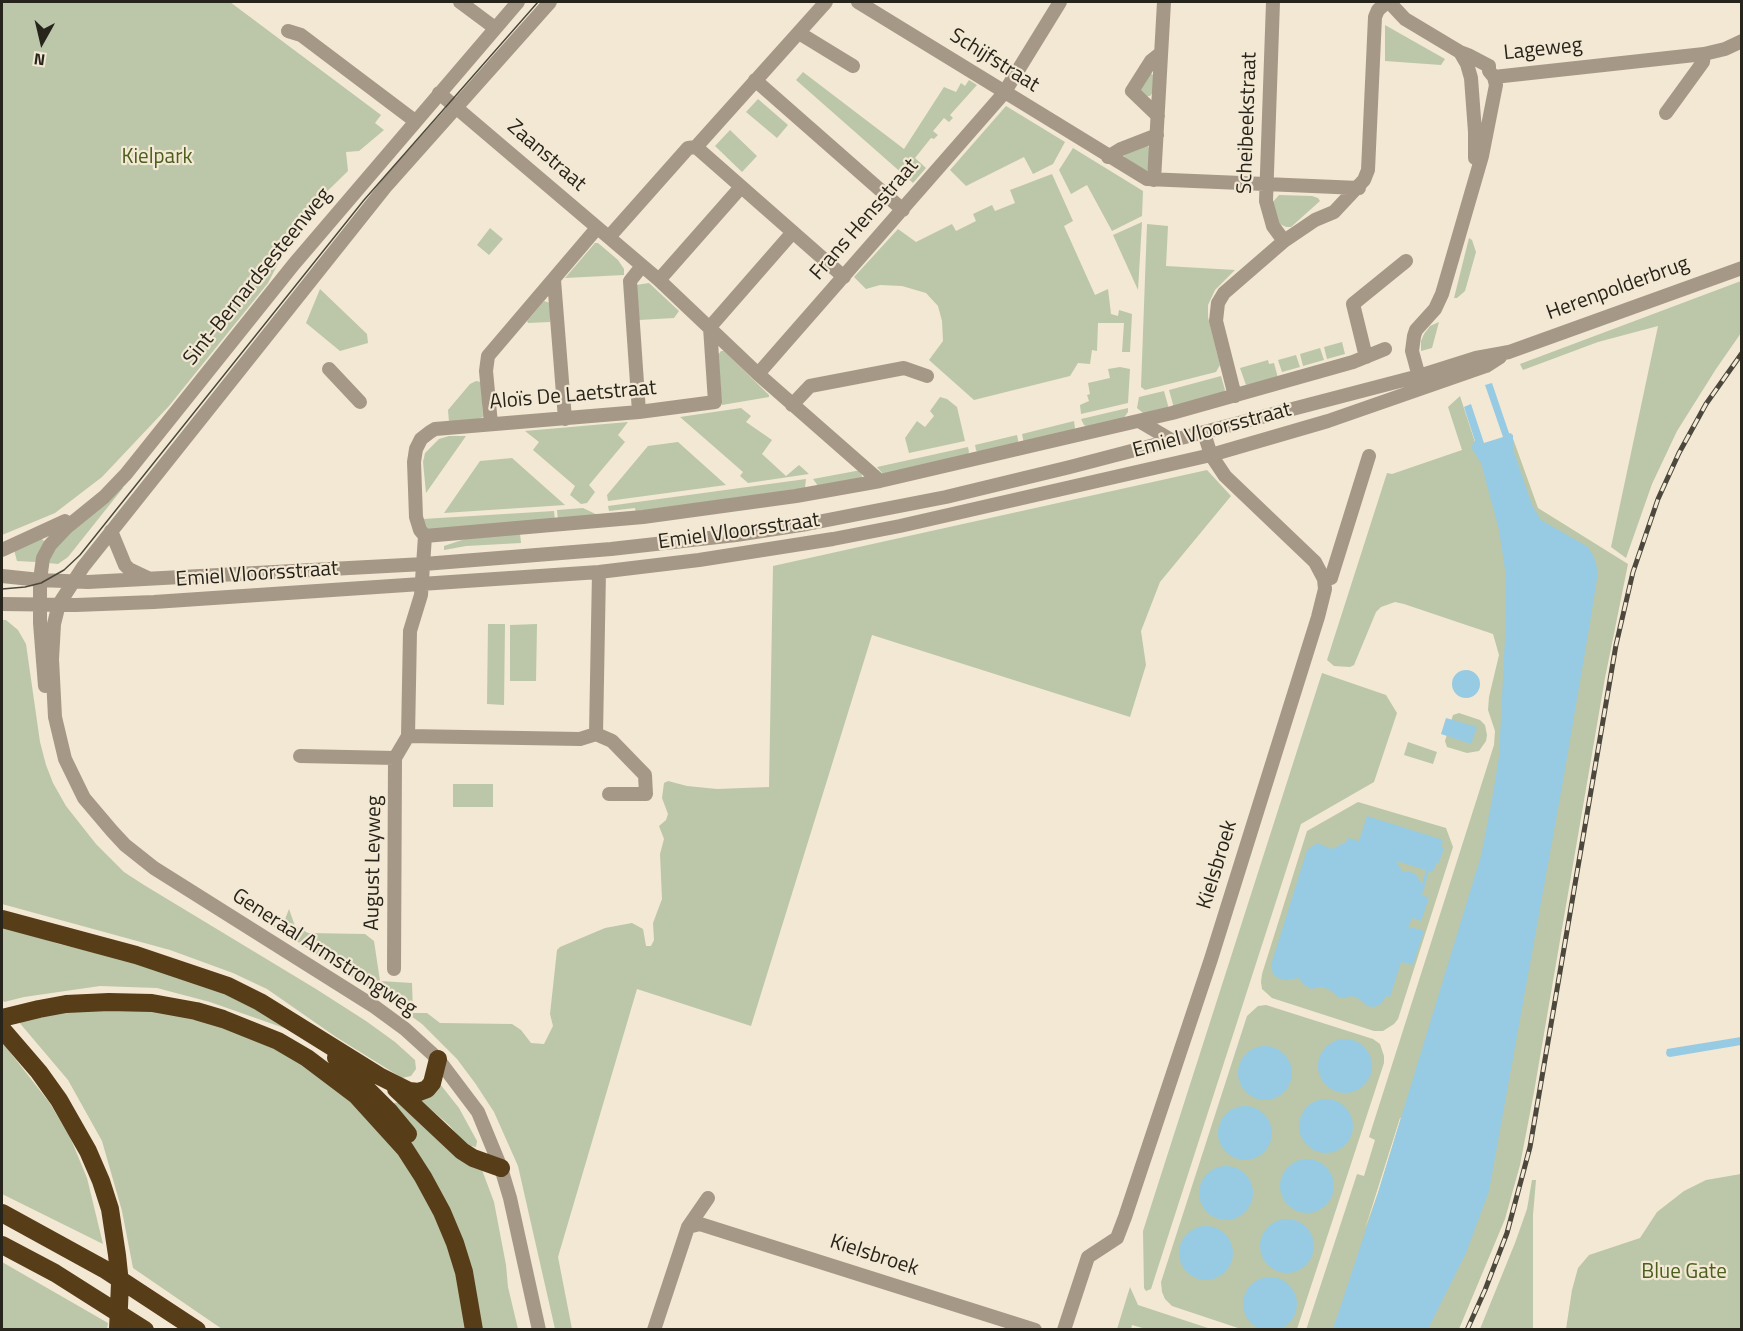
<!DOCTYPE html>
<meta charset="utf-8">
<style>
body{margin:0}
#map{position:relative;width:1743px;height:1331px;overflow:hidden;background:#f3e8d3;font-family:"Titillium Web",sans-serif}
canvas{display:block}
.frame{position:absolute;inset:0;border:3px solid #27241c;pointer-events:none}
.north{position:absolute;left:12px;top:12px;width:60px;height:60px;-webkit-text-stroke:4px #f3e8d3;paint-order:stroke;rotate:188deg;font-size:16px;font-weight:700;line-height:24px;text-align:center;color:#27241c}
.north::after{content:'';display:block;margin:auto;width:21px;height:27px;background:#27241c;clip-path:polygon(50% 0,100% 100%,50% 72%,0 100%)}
</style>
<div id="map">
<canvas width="1743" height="1331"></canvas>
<div class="frame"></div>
<div class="north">N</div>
</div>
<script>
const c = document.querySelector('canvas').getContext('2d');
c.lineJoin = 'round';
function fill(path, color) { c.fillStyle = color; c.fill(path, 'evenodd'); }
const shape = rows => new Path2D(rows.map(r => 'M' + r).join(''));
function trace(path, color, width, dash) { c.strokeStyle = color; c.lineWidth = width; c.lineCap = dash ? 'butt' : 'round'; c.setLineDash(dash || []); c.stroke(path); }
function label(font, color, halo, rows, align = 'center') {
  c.font = font + ' "Titillium Web",sans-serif'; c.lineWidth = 4.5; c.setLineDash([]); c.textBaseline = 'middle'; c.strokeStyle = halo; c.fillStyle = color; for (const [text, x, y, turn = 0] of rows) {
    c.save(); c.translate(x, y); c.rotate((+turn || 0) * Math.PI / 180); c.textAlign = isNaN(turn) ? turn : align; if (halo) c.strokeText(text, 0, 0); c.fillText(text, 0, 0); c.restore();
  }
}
fill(shape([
 [2,2,230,2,381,115,375,123,384,130,359,151,346,152,348,171,303,215,268,283,169,406,102,477,55,513,2,535],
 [1385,25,1445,59,1441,65,1385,61],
 [803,72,904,149,944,87,956,92,961,83,965,86,969,80,977,85,950,115,953,118,949,122,944,118,933,131,938,135,934,139,931,138,915,158,926,168,913,183,796,80],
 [1149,72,1153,75,1153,92,1150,96,1147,96,1140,90],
 [758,99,788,125,777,138,746,112],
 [1006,106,1065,142,1053,164,1033,174,1024,157,966,186,950,170],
 [730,130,757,156,742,172,715,146],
 [1144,145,1148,146,1150,149,1149,168,1146,172,1124,157,1125,153],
 [1073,148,1143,191,1142,216,1112,231,1087,185,1071,194,1059,170],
 [1052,174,1073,221,1064,226,1095,295,1108,289,1111,314,1118,316,1119,310,1132,314,1130,352,1122,352,1124,323,1098,323,1097,351,1092,350,1090,364,1078,363,1070,376,974,400,929,360,943,341,942,321,938,306,926,293,902,286,880,285,866,289,854,277,898,229,916,242,952,224,956,231,976,221,973,214,992,205,995,211,1015,203,1010,190],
 [1279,195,1312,196,1318,198,1320,201,1291,227,1286,227,1278,223,1272,203],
 [1142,222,1138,290,1113,235],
 [1147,224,1168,226,1166,266,1235,270,1215,290,1208,305,1208,317,1220,365,1216,372,1145,390,1141,387],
 [490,228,503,239,489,255,477,245],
 [1469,238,1472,240,1476,252,1465,291,1457,298,1454,298],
 [595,243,598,243,618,260,624,269,624,275,565,278],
 [1741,281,1741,333,1716,369,1677,431,1652,484,1626,558,1611,547,1658,326,1598,342,1523,370,1520,364],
 [649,283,679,311,674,318,639,320,636,285],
 [320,289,367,334,368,343,340,351,306,323],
 [544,301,550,303,550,322,528,323,527,321],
 [1439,322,1432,348,1421,351,1421,341,1424,334,1430,326],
 [1342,342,1345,354,1327,359,1324,347],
 [1320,348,1324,360,1303,366,1300,354],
 [721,351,724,351,769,395,769,397,722,405,718,355],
 [1296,355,1300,367,1282,372,1278,360],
 [1268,360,1269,364,1274,363,1278,378,1246,385,1240,368],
 [1120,367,1130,369,1128,403,1081,414,1080,405,1089,401,1087,395,1090,394,1088,383,1110,378,1108,369],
 [1221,376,1225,390,1222,394,1174,408,1169,390],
 [476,381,481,382,483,417,479,419,449,422,448,410,470,384],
 [1164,391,1169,409,1143,413,1137,408,1139,397],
 [1460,396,1510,550,1524,722,1347,1329,1306,1330,1357,1174,1364,1176,1375,1140,1369,1137,1494,745,1495,731,1488,710,1489,697,1499,655,1493,634,1404,604,1395,602,1381,607,1376,612,1354,665,1350,667,1334,666,1327,660,1387,473,1392,474,1462,450,1448,407],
 [1401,1118,1378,1193,1365,1229,1400,1118],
 [940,397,947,399,957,407,965,441,909,453,905,438,917,421,925,427,934,416,930,411],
 [741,408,751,416,746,422,772,440,762,454,786,476,799,465,809,474,748,483,740,476,743,472,680,417],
 [1128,408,1128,412,1123,419,1088,427,1084,425,1081,419],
 [1074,421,1075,428,1071,433,1024,444,1022,434],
 [628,422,618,435,625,442,589,485,595,492,587,503,581,504,570,495,575,486,533,450,539,442,525,431],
 [1511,433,1538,508,1628,564,1605,678,1534,1092,1520,1165,1505,1219,1459,1329,1412,1330,1442,1251,1532,520,1503,437],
 [1017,435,1019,445,978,453,976,450,975,445],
 [449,436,466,436,426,493,423,462,425,453,439,439],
 [678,442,726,485,608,501,607,495,648,446],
 [968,447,969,452,967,456,883,474,877,467],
 [512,458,565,505,444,513,480,461],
 [861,470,862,477,857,480,818,486,813,479],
 [1207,470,1231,496,1160,582,1141,631,1146,665,1130,717,872,635,751,1026,637,989,558,1257,572,1329,555,1329,518,1166,494,1112,475,1083,457,1059,422,1024,393,1003,273,926,284,922,289,909,295,926,308,933,365,934,374,941,380,981,412,983,413,1013,427,1013,440,1023,512,1024,521,1030,531,1043,544,1044,553,1026,550,1014,557,950,560,947,605,928,632,923,643,929,646,946,651,946,654,940,653,923,662,899,660,854,664,839,659,826,666,820,668,814,662,798,664,783,668,781,687,786,717,789,769,787,773,566],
 [806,479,805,488,636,514,635,508,609,511,608,506],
 [120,486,123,488,68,557,58,564,48,563,54,547],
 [583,508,604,518,558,521,557,510],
 [554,511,555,521,427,530,424,526,423,519],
 [520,534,521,543,466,546,444,550,444,546,465,539],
 [41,538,45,542,36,562,17,561,14,550],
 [2,620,6,620,18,630,26,644,40,742,46,765,53,783,66,806,96,844,124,872,144,885,316,989,366,1021,395,1042,415,1060,416,1069,411,1076,402,1078,336,1037,267,989,233,973,170,950,2,904],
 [488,624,505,624,504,705,487,704],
 [537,624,536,681,510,681,510,625],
 [1322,673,1386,695,1397,713,1374,782,1301,824,1151,1289,1146,1291,1144,1288,1143,1231],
 [1459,713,1480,720,1485,725,1487,735,1486,741,1479,751,1467,753,1447,747,1445,741,1453,715],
 [1408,742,1437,752,1433,764,1404,755],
 [453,784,493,784,493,807,453,807],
 [1358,802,1446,828,1453,847,1398,1019,1394,1024,1383,1031,1374,1031,1272,998,1262,989,1261,982,1262,974,1307,831],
 [2,924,59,944,158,967,217,987,304,1035,210,1002,157,988,100,986,24,997,4,1002,2,999],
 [1266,1005,1373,1039,1380,1044,1384,1056,1384,1063,1297,1329,1241,1329,1172,1306,1165,1299,1162,1292,1161,1282,1247,1016,1258,1006],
 [90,1008,160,1012,225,1025,295,1055,361,1108,401,1102,482,1170,494,1202,506,1265,508,1287,518,1329,222,1329,133,1268,122,1211,102,1141,68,1080,18,1021],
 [2,1042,49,1102,70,1137,87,1178,103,1244,2,1194],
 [440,1084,459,1108,477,1141,476,1147,466,1145,449,1125,420,1100],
 [1741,1174,1741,1329,1566,1329,1572,1290,1578,1268,1589,1255,1640,1238,1657,1212,1684,1191,1706,1180],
 [1532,1180,1536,1180,1533,1215,1533,1329,1480,1329,1515,1243,1527,1209],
 [2,1262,108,1323,107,1329,2,1329],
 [1130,1287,1138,1305,1211,1329,1146,1329,1132,1325,1131,1329,1117,1329]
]), '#bbc7a8');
fill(shape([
 [1492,383,1509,433,1513,435,1513,449,1532,505,1541,520,1588,547,1594,557,1598,572,1590,623,1563,781,1489,1191,1466,1253,1428,1329,1333,1329,1378,1193,1481,856,1491,805,1499,757,1505,638,1506,576,1499,530,1481,463,1471,447,1475,441,1464,407,1471,404,1484,443,1503,437,1485,385],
 '1452 684a14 14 0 1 1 28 0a14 14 0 1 1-28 0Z',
 [1446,718,1477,727,1471,744,1441,734],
 [1367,816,1443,840,1441,847,1444,848,1439,863,1437,862,1433,872,1429,871,1422,895,1429,898,1421,921,1412,918,1408,928,1410,929,1411,927,1424,931,1413,965,1401,962,1390,997,1386,996,1381,1004,1374,1007,1367,1006,1358,998,1351,996,1345,998,1339,998,1330,990,1322,987,1311,989,1303,984,1299,978,1286,980,1278,978,1273,974,1271,965,1307,850,1317,843,1332,849,1346,842,1348,838,1359,841],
 [1396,861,1426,870,1422,884,1415,873,1402,871],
 [1741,1037,1741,1045,1670,1057,1667,1056,1666,1053,1667,1049],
 '1318 1066a27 27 0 1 1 54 0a27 27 0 1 1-54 0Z',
 '1238 1073a27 27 0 1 1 54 0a27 27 0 1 1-54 0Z',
 '1299 1126a27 27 0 1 1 54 0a27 27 0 1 1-54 0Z',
 '1218 1133a27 27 0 1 1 54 0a27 27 0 1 1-54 0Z',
 '1280 1186a27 27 0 1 1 54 0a27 27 0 1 1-54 0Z',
 '1199 1193a27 27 0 1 1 54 0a27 27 0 1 1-54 0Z',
 '1260 1246a27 27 0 1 1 54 0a27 27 0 1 1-54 0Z',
 '1179 1253a27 27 0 1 1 54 0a27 27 0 1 1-54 0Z',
 '1243 1304a27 27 0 1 1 54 0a27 27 0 1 1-54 0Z'
]), '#97cbe3');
trace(shape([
 [460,2,495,28],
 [858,2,1147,179,1359,188],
 [1273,2,1266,201,1273,226,1284,241],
 [1389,2,1405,19,1460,52,1468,55,1489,66,1489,71,1494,77],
 [288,31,301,35,415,121],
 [799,33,853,66],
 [1460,52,1467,64,1471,78,1475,132,1475,158],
 [1494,77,1704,54,1725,49,1742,41],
 [755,80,903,210],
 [439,93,659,280,758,374,880,481],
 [1666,113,1703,62,1704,54],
 [1158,116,1132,91,1151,61,1161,53],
 [696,147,844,277],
 [696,147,826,2],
 [1108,157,1121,149,1157,135],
 [1154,180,1164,2],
 [609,237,688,148,696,147],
 [554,280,565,419],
 [659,280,741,187],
 [1366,357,1353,304,1406,261],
 [329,369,360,402],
 [758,374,1004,93,1060,2],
 [1421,384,1412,351,1414,336,1416,330,1435,309,1442,294,1482,156,1496,85,1494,77],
 [1235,396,1216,321,1218,303,1224,293,1284,241,1315,220,1334,212,1364,180,1368,170,1375,17,1378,10,1387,2],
 [792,405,810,386,904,368,927,376],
 [639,412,630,281,642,266],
 [1139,421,1173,441],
 [491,424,486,371,488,356,597,228],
 [111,531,125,565,129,569,148,578],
 [425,536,420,530,416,517,414,462,416,449,421,439,430,432,435,429,639,412,715,402,710,327,793,232],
 [2,550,65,521],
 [2,576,40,580,88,582,424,564,611,549,736,535,807,524,946,497,1070,467,1419,376,1476,358,1509,352,1742,268],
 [1324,579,1331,578,1369,456],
 [2,604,76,605,154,602,599,572,699,560,833,539,900,526,1211,455,1328,421,1486,366,1500,357],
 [45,686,40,623,40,580,43,558,50,545,67,527,104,497,126,474,294,264,518,2],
 [596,734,599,572],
 [408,736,580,739,596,734,612,741,645,775,646,794,609,794],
 [300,756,395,758],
 [394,969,395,758,408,736,410,631,421,595,425,536,643,517,796,496,880,481,1172,413,1353,362,1385,349],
 [688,1227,700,1224,1035,1330],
 [539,1330,510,1198,501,1168,478,1112,438,1059,405,1029,375,1007,154,868,125,845,112,831,84,798,65,759,55,717,52,659,54,624,59,604,83,567,387,185,550,2],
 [654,1330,688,1227,708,1198],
 [1064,1330,1088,1257,1117,1238,1125,1217,1211,959,1318,617,1325,589,1324,579,1315,562,1225,476,1211,455,1204,433]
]), '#a69887', 14);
trace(shape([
 [2,919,136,955,228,986,260,1002,379,1076,409,1091,419,1092,427,1089,432,1083,438,1059],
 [2,1018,39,1009,66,1004,109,1002,152,1003,196,1011,223,1019,278,1041,307,1058,356,1095,405,1149,423,1177,442,1212,455,1243,464,1272,474,1330],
 [2,1029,39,1072,59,1100,88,1151,101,1181,110,1209,117,1255,120,1283,118,1330],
 [336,1058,389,1111,408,1134],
 [396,1089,462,1151,473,1158,501,1168],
 [2,1213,104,1269,197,1330],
 [2,1245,55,1273,145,1330]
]), '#583d19', 18);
trace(shape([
 [2,589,25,587,41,583,64,570,80,555,364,200,538,2]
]), '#4c483d', 1.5);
const rail = shape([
 [1467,1330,1485,1290,1507,1233,1530,1147,1616,645,1633,572,1658,499,1679,453,1706,404,1742,353]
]);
trace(rail, '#4c483d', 5);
trace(rail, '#f3e8d3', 3, [9]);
label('21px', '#27241c', '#f3e8d3', [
 ["Lageweg",1543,50,-6],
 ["Schijfstraat",994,61,32],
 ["Scheibeekstraat",1248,123,-88],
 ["Zaanstraat",546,156,41],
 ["Frans Hensstraat",865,220,-49],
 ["Sint-Bernardsesteenweg",258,277,-51],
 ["Herenpolderbrug",1618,289,-20],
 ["Aloïs De Laetstraat",573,396,-5],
 ["Emiel Vloorsstraat",1212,431,-15],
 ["Emiel Vloorsstraat",739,532,-8],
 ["Emiel Vloorsstraat",257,575,-4],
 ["August Leyweg",374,863,-89],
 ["Kielsbroek",1218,865,-73],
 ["Generaal Armstrongweg",324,953,33],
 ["Kielsbroek",874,1256,18]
]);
label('21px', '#4b5f1d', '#f3e8d3', [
 ["Kielpark",157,158],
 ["Blue Gate",1684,1273]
]);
</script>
